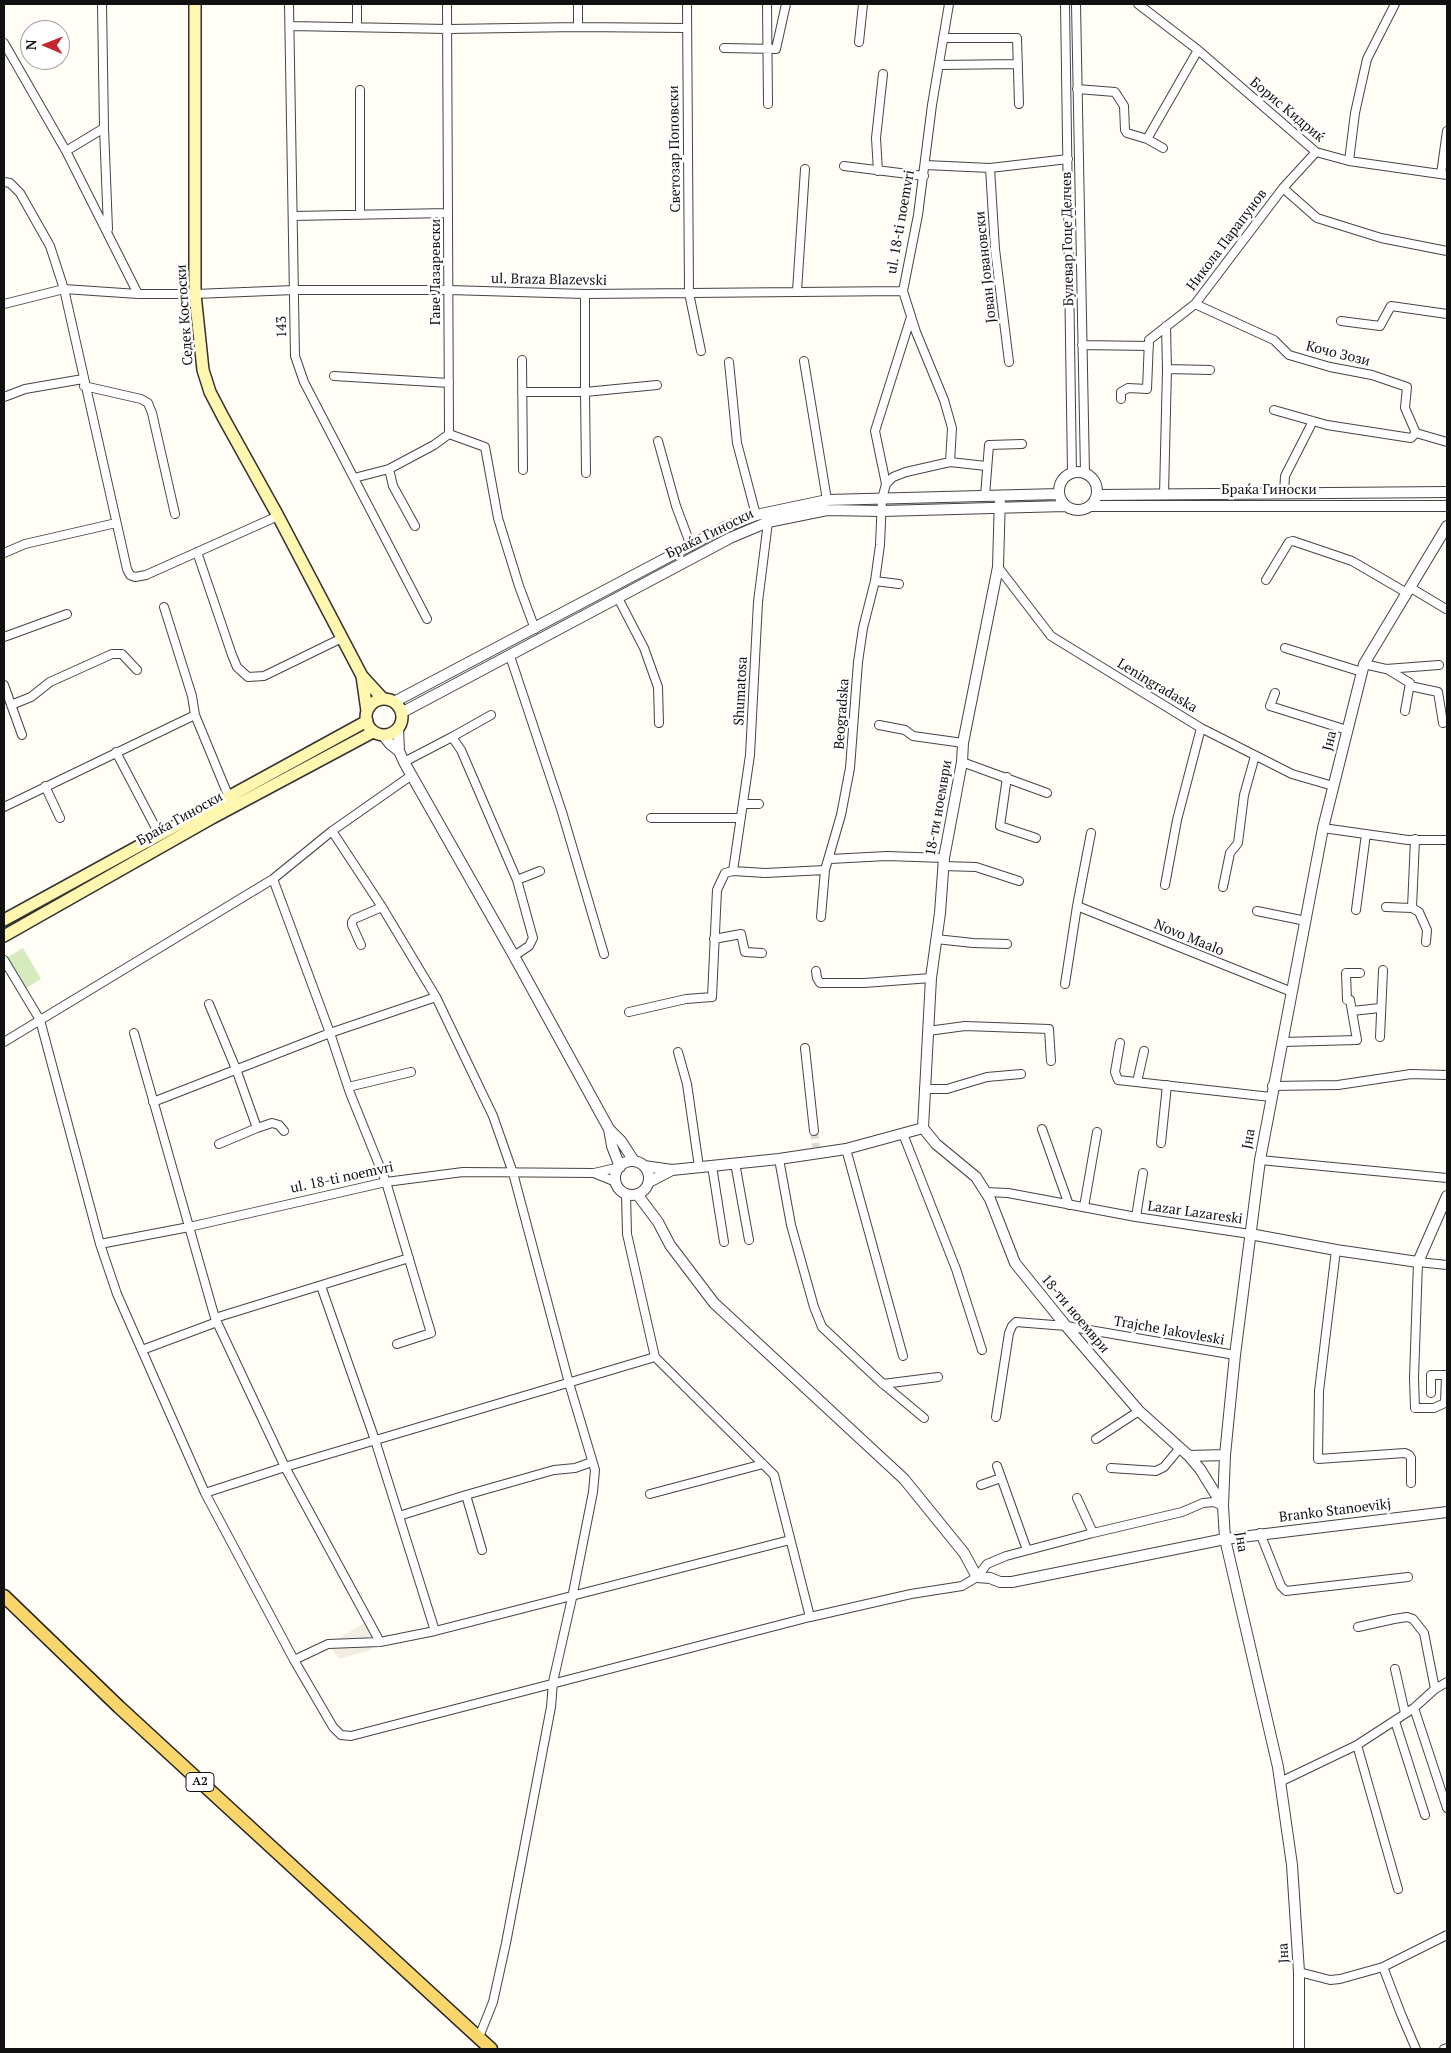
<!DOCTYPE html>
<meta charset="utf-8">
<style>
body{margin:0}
#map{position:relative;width:1451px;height:2053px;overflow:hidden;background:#fffdf5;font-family:"PT Serif",serif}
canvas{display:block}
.frame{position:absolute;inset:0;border:5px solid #111;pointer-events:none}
.north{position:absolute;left:20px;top:20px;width:50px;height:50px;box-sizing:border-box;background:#fff;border:1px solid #a0a0a0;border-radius:50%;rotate:271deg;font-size:14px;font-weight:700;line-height:20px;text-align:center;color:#111}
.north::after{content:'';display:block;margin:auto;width:18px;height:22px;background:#c4262e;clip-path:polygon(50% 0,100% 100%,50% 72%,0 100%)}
</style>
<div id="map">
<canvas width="1451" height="2053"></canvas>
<div class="frame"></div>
<div class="north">N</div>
</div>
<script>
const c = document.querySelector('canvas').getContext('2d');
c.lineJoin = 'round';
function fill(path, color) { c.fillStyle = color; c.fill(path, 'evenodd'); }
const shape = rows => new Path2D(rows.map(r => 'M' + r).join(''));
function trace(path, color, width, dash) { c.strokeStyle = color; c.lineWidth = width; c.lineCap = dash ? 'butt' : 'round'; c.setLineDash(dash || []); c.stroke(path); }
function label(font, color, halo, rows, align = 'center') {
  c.font = font + ' "PT Serif",serif'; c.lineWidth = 5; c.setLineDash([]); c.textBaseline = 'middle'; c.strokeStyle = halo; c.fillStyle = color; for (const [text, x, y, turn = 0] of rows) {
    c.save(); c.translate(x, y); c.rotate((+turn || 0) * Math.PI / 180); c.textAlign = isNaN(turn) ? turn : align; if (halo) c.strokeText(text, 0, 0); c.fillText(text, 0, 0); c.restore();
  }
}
fill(shape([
 [23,948,41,979,25,989,6,958]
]), '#d5ebbd');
fill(shape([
 [368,1621,380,1642,370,1650,339,1659,328,1644]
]), '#f1ede2');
trace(shape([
 [814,1131,816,1147]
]), '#dbdad3', 8, [8, 4]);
const minor = shape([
 [289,4,295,356,304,382,427,619],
 [578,4,578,27],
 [687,4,689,293,701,351],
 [767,4,768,104],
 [1065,4,1072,473],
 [1076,4,1085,473],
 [1138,4,1198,50,1316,152,1349,161,1447,175],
 [290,26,448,29,578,27,686,28],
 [357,27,357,4],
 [943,38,1017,38,1019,104],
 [859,42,863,4],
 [4,43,66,151,138,294],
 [724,48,776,49,786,4],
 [939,65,1018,64],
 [1077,89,1115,92,1124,106,1125,130,1127,133,1147,139,1163,148],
 [104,128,108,229],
 [1147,139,1198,50],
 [66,151,104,128,102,4],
 [1349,161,1355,113,1367,59,1395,4],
 [925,165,990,168,1068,159],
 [844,166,924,176],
 [990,168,995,249,1009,362],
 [878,171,876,138,883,74],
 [1441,174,1447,131],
 [4,182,10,183,20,193,50,246,64,289,127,569,130,575,135,577,146,575,278,516],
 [1283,188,1317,218,1381,238,1447,251],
 [360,215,360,90],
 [293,216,448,213],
 [797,291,805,169],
 [585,294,585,392,657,385],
 [4,304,64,289,138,294,195,294,294,290,449,290,585,294,903,291],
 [1195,304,1274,340,1289,355,1330,367,1372,375,1407,387,1405,408,1416,433,1447,442],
 [1341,321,1380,326,1391,306,1447,314],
 [1082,345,1149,346],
 [522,360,523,470],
 [804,361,827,500],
 [729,362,737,443,756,515],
 [1167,369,1210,370],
 [334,376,449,383],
 [84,386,141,399,148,403,152,413,175,514],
 [522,392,585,392,586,473],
 [4,397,25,389,83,379],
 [1121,399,1121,392,1128,388,1147,389,1149,340,1195,304,1283,188,1316,152],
 [1274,410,1327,425,1411,438,1416,433],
 [449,434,485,447,498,518,519,586,535,629],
 [658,441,676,506,691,546],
 [950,462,986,466],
 [389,469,393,486,415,526],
 [354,478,389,469,434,445,449,434,447,4],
 [886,484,875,431,911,317],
 [1164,494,1167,369,1166,326],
 [1284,494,1285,476,1313,421],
 [985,496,989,445,1022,444],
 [197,552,232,655,237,667,248,677,264,676,342,638],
 [4,553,25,544,116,523],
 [998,567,1051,636,1201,728,1292,774,1333,786],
 [1266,580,1289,542,1293,541,1352,561,1407,593],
 [875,581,899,584],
 [1411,588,1446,609],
 [618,598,644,648,658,687,659,723],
 [164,607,192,696,195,715,228,795],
 [4,637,67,614],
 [1285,648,1362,672],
 [510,656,562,812,604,954],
 [1364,664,1386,669,1439,665],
 [1387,669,1410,683,1405,711],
 [4,685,22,735],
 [1410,686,1438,692,1443,723],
 [1275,693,1270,706,1347,730],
 [11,705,31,697,50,682,112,654,122,654,137,670],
 [491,715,452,737,461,750,517,880,533,938,529,946,514,956],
 [879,725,905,730,913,736,963,743],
 [116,752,159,834],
 [404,762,452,737],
 [962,762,1047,793],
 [1007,777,1000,826,1036,838],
 [45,786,60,818],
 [743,804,759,804],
 [4,807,195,715],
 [651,818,741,818],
 [1323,828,1408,840,1447,840],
 [332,831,382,907,436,997,493,1116,513,1173,569,1383,595,1470,593,1492,572,1598,553,1682,551,1707,506,1943,493,2002,479,2037],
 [830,859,887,856,944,858],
 [943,866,976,867,1019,881],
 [733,871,750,755,758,602,768,522,766,518],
 [273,879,330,1033,350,1093,386,1182,431,1333,397,1344],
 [517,880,540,871],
 [1165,885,1177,820,1201,728],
 [1223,887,1230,853,1238,843,1244,795,1255,756],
 [1077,906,1292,992],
 [1386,907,1412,908,1419,912,1427,930,1426,942],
 [1412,908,1415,839],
 [1356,910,1366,834],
 [1257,911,1306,921],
 [821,917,825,870,841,815,850,768,858,662,863,628,875,581,880,545,882,499,886,484,893,477,906,472,950,462,952,428,944,400,916,332,903,291,918,215,932,105,949,4],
 [714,939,741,934,745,952,762,953],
 [936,939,973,943,1007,944],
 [361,945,352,925,352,922,354,919,382,907],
 [4,960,40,1020,100,1244,117,1294,205,1493,294,1660,333,1727,341,1735,351,1736,810,1617,911,1594,962,1586,977,1577,987,1564,1006,1556,1093,1533,1182,1512,1203,1503,1214,1502,1223,1506],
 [816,971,817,978,820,983,864,983,931,978],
 [1065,984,1077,906,1091,833],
 [209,1004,236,1069,257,1128,272,1123,279,1125,284,1131],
 [1352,1011,1380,1008],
 [629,1012,686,999,712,997,717,890,725,873,733,871,765,873,825,870],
 [928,1031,965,1026,1049,1029,1051,1061],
 [134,1033,215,1318,285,1467,380,1642],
 [1380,1037,1383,970],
 [4,1042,273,879,332,831,412,775],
 [1282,1042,1357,1040,1350,1000,1347,1000,1346,973,1360,973],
 [1120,1043,1115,1072,1118,1080,1271,1097],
 [805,1048,814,1131],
 [678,1052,687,1084,699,1167],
 [1137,1082,1144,1051],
 [1272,1086,1338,1085,1411,1074,1447,1075],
 [348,1087,411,1072],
 [924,1089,947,1089,987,1077,1021,1074],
 [153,1102,330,1033,436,997],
 [1042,1129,1069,1205],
 [903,1134,956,1269,982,1350],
 [1161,1143,1167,1085],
 [219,1144,257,1128],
 [846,1149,903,1356],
 [779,1159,791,1225,814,1307,822,1327,882,1383,924,1418],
 [1260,1160,1447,1178],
 [735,1163,749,1240],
 [712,1166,724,1242],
 [594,1173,616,1182],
 [985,1192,1008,1193,1136,1217,1250,1234],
 [626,1194,627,1234,655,1357,774,1475,810,1617],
 [1084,1207,1097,1132],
 [1136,1217,1143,1173],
 [100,1244,189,1227,386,1182,463,1172,594,1173,620,1167],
 [1336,1250,1319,1391,1318,1459,1405,1453,1409,1455,1411,1458,1411,1483],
 [321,1286,375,1440,435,1631],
 [215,1318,409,1258],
 [142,1350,217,1322],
 [883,1384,938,1377],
 [1431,1393,1431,1375,1446,1375,1445,1403,1434,1408,1415,1408,1414,1378,1418,1262,1447,1265],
 [996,1417,1009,1333,1012,1326,1016,1322,1066,1326,1235,1355],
 [1096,1439,1139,1411],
 [997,1466,1027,1550],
 [1111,1468,1156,1471,1164,1467,1179,1449],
 [981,1485,1001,1478],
 [205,1493,285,1467,655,1357],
 [650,1494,763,1464],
 [466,1495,482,1550],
 [1077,1498,1093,1533],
 [399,1516,466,1495,554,1470,575,1468,592,1462],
 [1260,1533,1281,1586,1286,1591,1408,1577],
 [1358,1627,1394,1619,1407,1617,1413,1619,1424,1633,1435,1689],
 [294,1660,328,1644,380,1642,435,1631,790,1540],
 [1395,1669,1405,1713],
 [1414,1708,1447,1808],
 [1395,1721,1425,1815],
 [1357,1745,1398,1889],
 [1280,1782,1357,1745,1414,1708,1435,1689,1447,1682],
 [1383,1967,1401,2014,1416,2049],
 [1299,1972,1330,1980,1340,1979,1383,1967,1447,1935],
 [1444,2049,1447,2048]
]);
const tertiary = shape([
 '1059 491a19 19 0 1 1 38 0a19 19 0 1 1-38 0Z',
 [1097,495,1447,492],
 [1000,496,998,567,963,743,962,762,944,858,940,913,931,978,923,1128,936,1144,976,1177,990,1199,1015,1263,1066,1326,1139,1411,1189,1456,1200,1469,1223,1506],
 [1090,506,1447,506],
 [394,702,725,527,756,515,827,500,1059,494],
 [401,713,730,538,768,522,827,510,882,511,1065,506],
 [398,728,399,751,404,762,514,956,609,1129,621,1141,634,1161],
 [383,735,390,744,399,751],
 [609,1129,612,1146,620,1167],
 '615 1178a17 17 0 1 1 34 0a17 17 0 1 1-34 0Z',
 [644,1166,672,1170,779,1159,846,1149,923,1128],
 [649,1182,672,1170],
 [637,1194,658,1222,670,1245,714,1303,904,1479,964,1553,977,1577,990,1578,1000,1582,1012,1582,1225,1539,1447,1512],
 [1250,1234,1336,1250,1418,1262,1447,1196],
 [1189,1456,1225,1455],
 [1299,2049,1299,1972,1292,1865,1278,1767,1225,1539,1223,1506,1225,1455,1235,1355,1260,1160,1323,828,1364,664,1447,526]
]);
const secondary = shape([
 [195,4,195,294,203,370,210,392,223,417,278,516,362,676,383,699],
 [362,676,367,711],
 '366 717a18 18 0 1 1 36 0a18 18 0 1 1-36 0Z',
 [4,920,367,721],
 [4,936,212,818,373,732]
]);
const primary = shape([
 [4,1596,119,1707,491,2049]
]);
trace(minor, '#444', 10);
trace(tertiary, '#444', 12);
trace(secondary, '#333', 14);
trace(primary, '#222', 15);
trace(minor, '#fff', 8);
trace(tertiary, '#fff', 10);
trace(secondary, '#fff6b0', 11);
trace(primary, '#f9d66b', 12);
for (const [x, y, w] of [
 [200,1782,28]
]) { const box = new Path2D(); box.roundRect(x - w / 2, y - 9.5, w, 19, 4); c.fillStyle = '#fff'; c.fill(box); trace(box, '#111', 1); }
label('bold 12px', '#111', null, [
 ["A2",200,1782]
]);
label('14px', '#111', '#fff', [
 ["Борис Кидриќ",1287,110,40],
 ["Светозар Поповски",675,149,-91],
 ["ul. 18-ti noemvri",901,222,-80],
 ["Булевар Гоце Делчев",1068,239,-91],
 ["Никола Парапунов",1227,240,-53],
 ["Јован Јовановски",986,267,-96],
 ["Гаве Лазаревски",436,272,-90],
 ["ul. Braza Blazevski",549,280,1],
 ["Седек Костоски",185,315,-94],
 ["143",282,327,-91],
 ["Кочо Зози",1338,354,14],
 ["Браќа Гиноски",1269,490],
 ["Браќа Гиноски",710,534,-26],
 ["Leningradaska",1157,686,31],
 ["Shumatosa",741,691,-87],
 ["Beogradska",842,714,-86],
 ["Јна",1330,741,-76],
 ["18-ти ноември",939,808,-80],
 ["Браќа Гиноски",180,819,-29],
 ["Novo Maalo",1189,938,22],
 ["Јна",1249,1139,-80],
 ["ul. 18-ti noemvri",342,1178,-12],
 ["Lazar Lazareski",1195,1213,8],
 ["18-ти ноември",1075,1314,50],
 ["Trajche Jakovleski",1169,1331,10],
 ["Branko Stanoevikj",1335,1511,-7],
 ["Јна",1241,1542,81],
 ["Јна",1284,1953,-93]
]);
</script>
